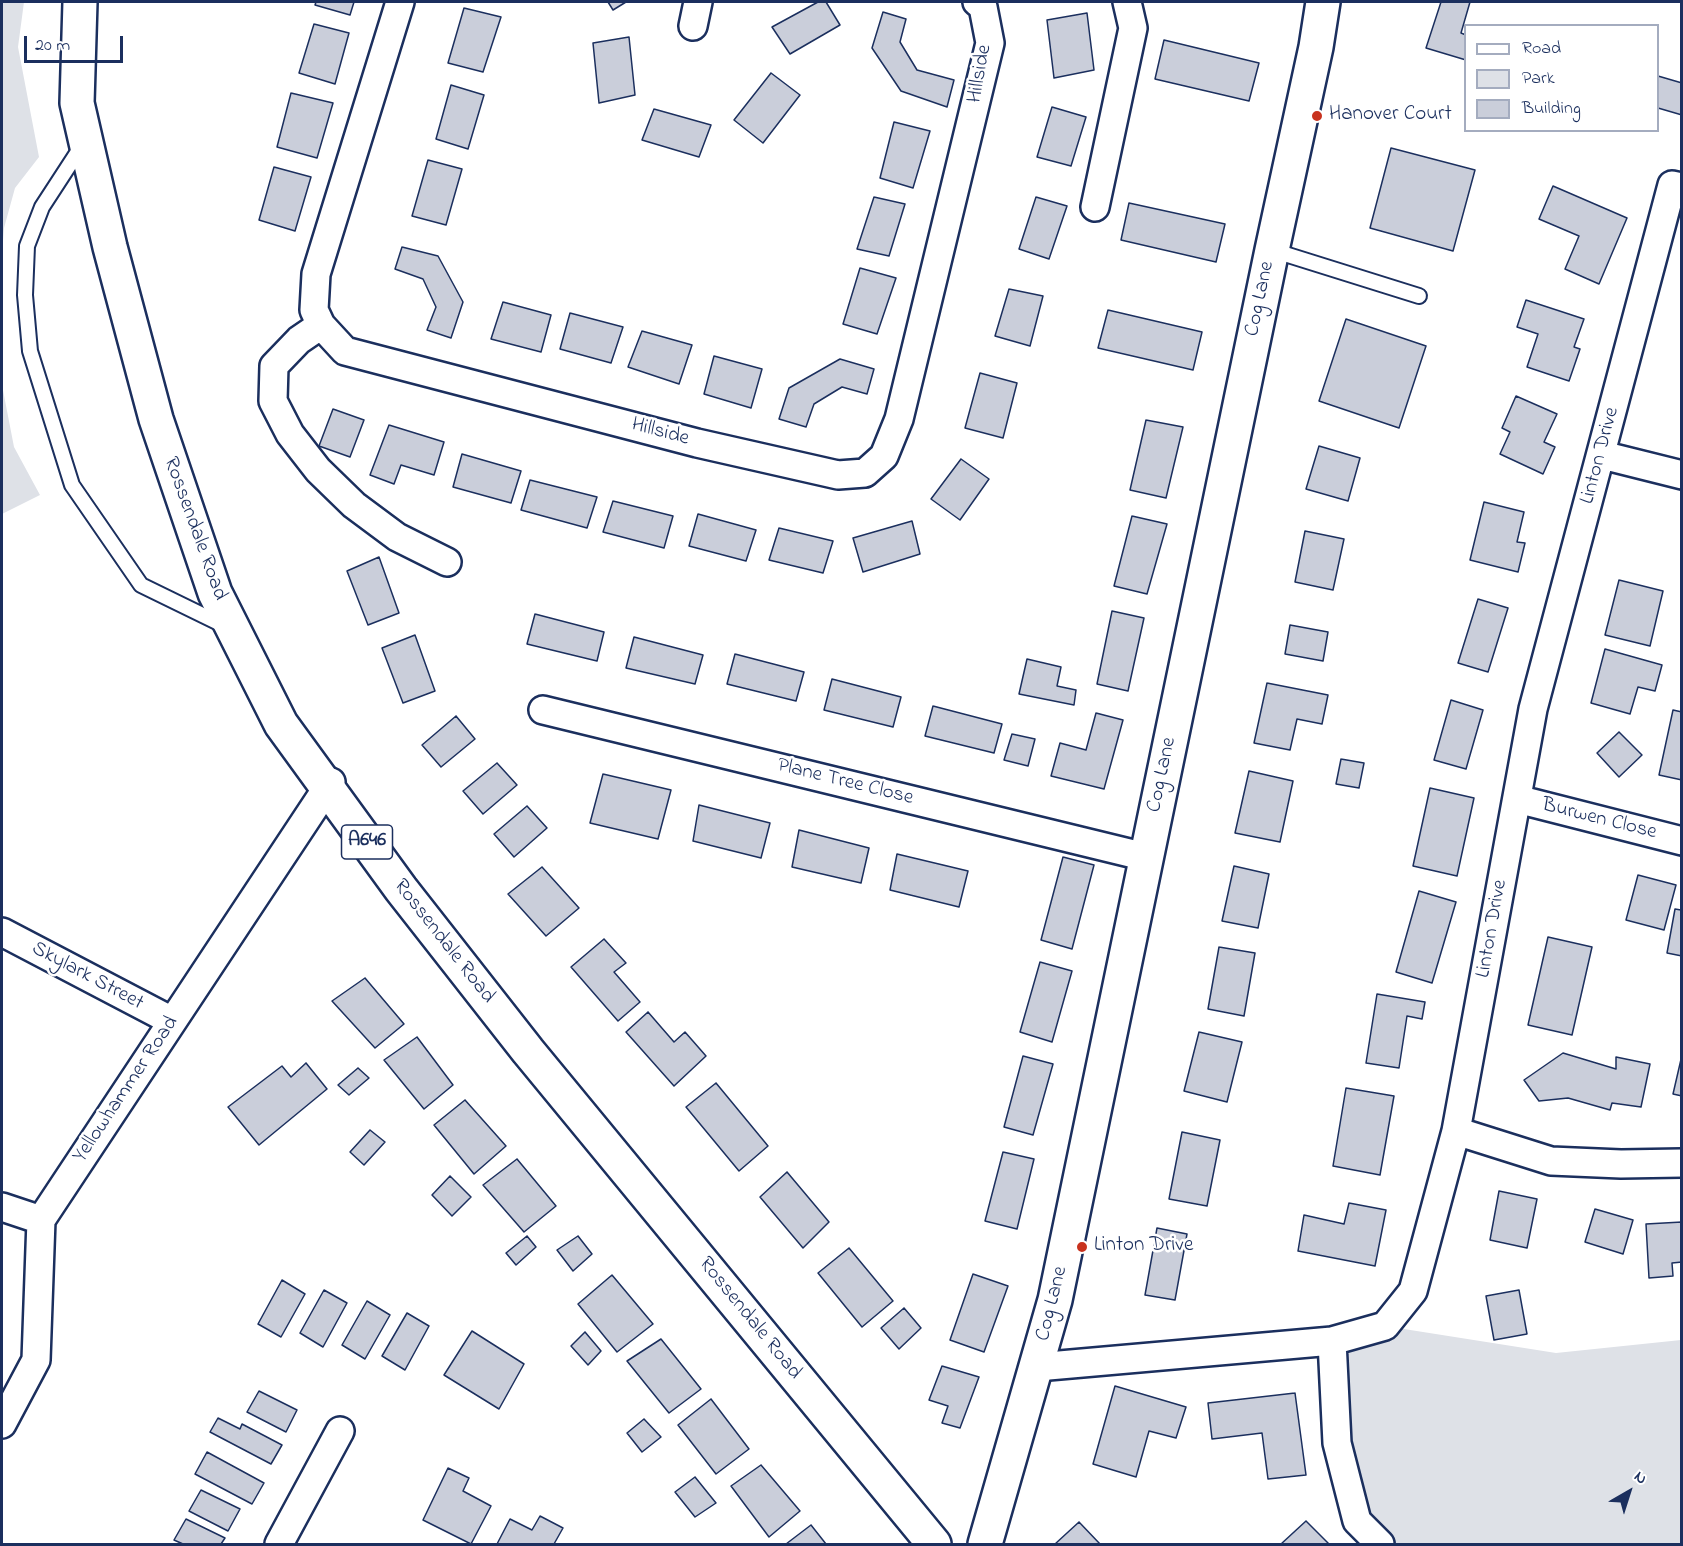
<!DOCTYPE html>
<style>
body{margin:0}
#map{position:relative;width:1683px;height:1546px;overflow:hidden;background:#fff;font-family:"Indie Flower",sans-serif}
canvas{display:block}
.frame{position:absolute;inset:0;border:3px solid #1b2f5e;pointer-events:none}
.legend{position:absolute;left:1464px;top:24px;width:195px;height:108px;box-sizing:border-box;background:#fff;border:2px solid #a4acbf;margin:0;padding:8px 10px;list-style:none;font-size:18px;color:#1b2f5e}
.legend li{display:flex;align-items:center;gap:12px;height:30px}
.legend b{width:30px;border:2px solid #a4acbf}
.north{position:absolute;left:1599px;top:1462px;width:60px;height:60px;-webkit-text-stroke:4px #fff;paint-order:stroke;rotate:39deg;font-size:16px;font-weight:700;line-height:24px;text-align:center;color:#1b2f5e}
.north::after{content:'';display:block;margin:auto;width:21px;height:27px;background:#1b2f5e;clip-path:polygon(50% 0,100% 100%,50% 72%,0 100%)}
.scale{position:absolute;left:24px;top:36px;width:99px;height:27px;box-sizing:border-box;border:3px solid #1b2f5e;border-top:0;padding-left:8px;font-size:18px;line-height:21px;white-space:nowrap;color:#1b2f5e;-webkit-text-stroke:4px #fff;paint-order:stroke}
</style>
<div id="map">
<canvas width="1683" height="1546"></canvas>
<div class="frame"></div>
<ul class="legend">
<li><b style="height:8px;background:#fff"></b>Road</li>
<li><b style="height:16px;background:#dee1e7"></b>Park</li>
<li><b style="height:16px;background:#caceda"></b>Building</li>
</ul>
<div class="north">N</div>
<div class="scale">20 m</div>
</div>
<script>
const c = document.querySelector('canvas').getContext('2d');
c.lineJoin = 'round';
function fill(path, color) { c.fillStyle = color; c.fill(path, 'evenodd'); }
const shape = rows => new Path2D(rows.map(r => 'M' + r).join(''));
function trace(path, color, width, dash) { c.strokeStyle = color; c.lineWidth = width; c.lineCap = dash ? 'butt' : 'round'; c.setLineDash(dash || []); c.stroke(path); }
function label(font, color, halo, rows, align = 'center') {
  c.font = font + ' "Indie Flower",sans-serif'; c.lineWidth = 5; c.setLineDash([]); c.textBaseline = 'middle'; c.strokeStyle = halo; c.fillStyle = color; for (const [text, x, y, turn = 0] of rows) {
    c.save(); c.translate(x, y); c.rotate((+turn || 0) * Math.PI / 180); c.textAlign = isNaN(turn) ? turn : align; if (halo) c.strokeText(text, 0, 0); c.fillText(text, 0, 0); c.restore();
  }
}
fill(shape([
 [2,2,24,2,18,47,39,157,15,188,4,228,2,254],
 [2,385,14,447,40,495,2,514],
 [1385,1326,1556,1353,1681,1340,1681,1544,1380,1544,1357,1521,1332,1341]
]), '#dee1e7');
const building = shape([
 [316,2,354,2,350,15,315,5,316,2],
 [608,2,626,2,613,10,608,2],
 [818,2,826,2,840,25,790,54,772,27,818,2],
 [1441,2,1470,2,1461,33,1466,35,1466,60,1426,48,1441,2],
 [464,8,501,17,483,72,448,63,464,8],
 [883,12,906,19,900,42,917,70,954,80,947,107,901,91,872,48,883,12],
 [1087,13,1094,70,1054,78,1047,20,1087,13],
 [314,24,349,33,335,84,299,73,314,24],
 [629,37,635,95,599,103,593,43,629,37],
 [1164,40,1259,63,1249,101,1155,79,1164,40],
 [771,73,800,95,763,143,734,120,771,73],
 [1658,76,1682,83,1682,115,1658,108,1658,76],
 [451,85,484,95,468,149,436,139,451,85],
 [291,93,333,103,317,158,277,147,291,93],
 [1052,107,1086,117,1071,166,1037,157,1052,107],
 [654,109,711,125,699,157,642,140,654,109],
 [894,122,930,131,913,188,880,178,894,122],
 [1391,148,1475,170,1453,251,1370,228,1391,148],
 [428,160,462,169,446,225,412,216,428,160],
 [274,167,311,177,295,231,259,220,274,167],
 [1553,186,1627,218,1599,284,1565,269,1579,236,1539,219,1553,186],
 [874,197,905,204,889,256,857,249,874,197],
 [1036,197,1067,206,1049,259,1019,249,1036,197],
 [1129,203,1225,224,1216,262,1121,240,1129,203],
 [402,247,438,256,463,302,451,338,427,330,436,307,423,279,395,269,402,247],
 [860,268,896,278,877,334,843,324,860,268],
 [1009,289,1043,296,1030,346,995,336,1009,289],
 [1526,300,1584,319,1574,347,1580,349,1569,381,1527,367,1538,334,1517,327,1526,300],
 [503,302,551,315,541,352,491,339,503,302],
 [1108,310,1202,332,1193,370,1098,348,1108,310],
 [570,313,623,327,611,363,560,349,570,313],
 [1346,319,1426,346,1399,428,1319,401,1346,319],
 [642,331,692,345,679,384,628,367,642,331],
 [714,356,762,369,751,408,704,394,714,356],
 [840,359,874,369,867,394,842,387,814,404,806,427,779,419,789,388,840,359],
 [980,373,1017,383,1003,438,965,428,980,373],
 [1516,396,1557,414,1544,442,1555,447,1543,474,1500,454,1510,432,1502,428,1516,396],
 [333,409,364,420,350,457,319,446,333,409],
 [1146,420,1183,427,1166,498,1130,490,1146,420],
 [389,425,444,442,434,475,401,465,394,484,370,475,389,425],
 [1319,446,1360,458,1348,501,1306,489,1319,446],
 [462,454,521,471,511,503,453,487,462,454],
 [961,459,989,479,960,520,931,499,961,459],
 [530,480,597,497,587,528,521,510,530,480],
 [613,501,673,516,664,548,603,532,613,501],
 [1484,502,1524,512,1517,542,1525,543,1518,572,1470,560,1484,502],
 [698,514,756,530,746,561,689,546,698,514],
 [1132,516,1167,524,1147,594,1114,586,1132,516],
 [912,521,920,554,863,572,853,538,912,521],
 [779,528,833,541,823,573,769,560,779,528],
 [1305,531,1344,539,1333,590,1295,582,1305,531],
 [379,557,399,613,368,625,347,571,379,557],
 [1619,580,1663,591,1650,646,1605,635,1619,580],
 [1478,599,1508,608,1488,672,1458,663,1478,599],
 [1112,611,1144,618,1128,691,1097,684,1112,611],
 [535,614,604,632,597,661,527,644,535,614],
 [1290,625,1328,632,1323,661,1285,654,1290,625],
 [415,635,435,691,403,703,382,648,415,635],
 [634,637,703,655,695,684,626,668,634,637],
 [1605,649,1662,665,1655,691,1638,687,1630,714,1591,703,1605,649],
 [735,654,804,672,796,701,727,684,735,654],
 [1027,659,1061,667,1057,686,1076,690,1074,705,1019,694,1027,659],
 [832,679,901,697,893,727,824,710,832,679],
 [1267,683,1328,695,1322,724,1297,719,1290,750,1254,743,1267,683],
 [1451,700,1483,710,1466,769,1434,760,1451,700],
 [933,706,1002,724,994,753,925,736,933,706],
 [1673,710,1682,712,1682,780,1659,775,1673,710],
 [1096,713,1123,720,1104,789,1051,776,1060,743,1086,750,1096,713],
 [456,716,475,739,441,767,422,745,456,716],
 [1619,732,1642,755,1619,777,1597,753,1619,732],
 [1012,734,1035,739,1028,766,1004,760,1012,734],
 [1341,759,1364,763,1359,788,1336,784,1341,759],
 [497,763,517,785,483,814,463,791,497,763],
 [1249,771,1293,781,1280,842,1235,833,1249,771],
 [603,774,671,790,658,839,590,823,603,774],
 [1430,788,1474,798,1457,876,1413,866,1430,788],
 [699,805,770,823,761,858,693,841,699,805],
 [527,806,547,828,514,857,494,834,527,806],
 [799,830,869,848,861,883,792,867,799,830],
 [897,854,968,871,959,907,890,890,897,854],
 [1063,857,1094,865,1072,949,1041,940,1063,857],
 [1234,866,1269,874,1258,928,1222,921,1234,866],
 [542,867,579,908,546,936,508,894,542,867],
 [1638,875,1676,885,1664,930,1626,920,1638,875],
 [1419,891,1456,902,1432,983,1396,972,1419,891],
 [1682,907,1682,956,1667,953,1675,909,1681,910,1682,907],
 [1548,937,1592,947,1572,1035,1528,1025,1548,937],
 [604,939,626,963,614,972,640,1002,618,1021,571,967,604,939],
 [1219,947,1255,953,1244,1016,1208,1009,1219,947],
 [1040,962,1072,971,1052,1042,1020,1032,1040,962],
 [365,978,404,1024,375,1048,332,1001,365,978],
 [1377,994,1425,1002,1422,1019,1407,1016,1399,1068,1366,1063,1377,994],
 [648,1012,674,1042,685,1032,706,1056,674,1086,626,1032,648,1012],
 [1199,1032,1242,1042,1227,1102,1184,1091,1199,1032],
 [417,1037,453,1085,424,1109,384,1060,417,1037],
 [1563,1053,1616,1069,1616,1057,1650,1064,1641,1107,1612,1103,1610,1110,1568,1098,1539,1101,1524,1080,1563,1053],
 [1682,1055,1682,1096,1673,1094,1682,1055],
 [1023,1056,1053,1064,1033,1135,1004,1127,1023,1056],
 [306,1063,327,1089,259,1145,228,1107,282,1066,291,1077,306,1063],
 [358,1068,369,1078,349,1095,338,1085,358,1068],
 [716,1083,768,1146,739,1171,686,1107,716,1083],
 [1346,1088,1394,1096,1380,1175,1333,1166,1346,1088],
 [465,1100,506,1146,474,1174,434,1125,465,1100],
 [370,1130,385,1142,364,1165,350,1152,370,1130],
 [1182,1132,1220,1140,1207,1206,1169,1199,1182,1132],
 [1003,1152,1034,1159,1017,1229,985,1221,1003,1152],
 [517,1159,556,1206,524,1232,483,1185,517,1159],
 [787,1172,829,1222,803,1248,760,1197,787,1172],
 [450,1176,471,1197,452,1216,432,1195,450,1176],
 [1499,1191,1537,1199,1527,1248,1490,1240,1499,1191],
 [1349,1203,1386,1210,1375,1266,1298,1251,1304,1215,1344,1224,1349,1203],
 [1595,1209,1633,1220,1623,1254,1585,1242,1595,1209],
 [1682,1222,1682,1262,1672,1263,1673,1276,1649,1278,1646,1224,1682,1222],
 [1157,1228,1187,1234,1175,1300,1145,1295,1157,1228],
 [527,1236,536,1247,516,1265,506,1253,527,1236],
 [578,1236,592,1254,573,1271,557,1250,578,1236],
 [849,1248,893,1301,862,1327,818,1273,849,1248],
 [973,1274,1008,1286,984,1352,950,1340,973,1274],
 [612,1275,653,1324,617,1352,578,1304,612,1275],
 [282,1280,305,1294,281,1337,258,1324,282,1280],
 [324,1290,347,1303,323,1347,300,1333,324,1290],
 [1519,1290,1527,1334,1494,1340,1486,1296,1519,1290],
 [367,1301,390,1315,365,1359,342,1345,367,1301],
 [904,1308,921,1328,899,1349,881,1328,904,1308],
 [407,1313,429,1326,405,1370,382,1356,407,1313],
 [472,1331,524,1364,499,1409,444,1375,472,1331],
 [585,1332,601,1351,588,1365,571,1346,585,1332],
 [661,1339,701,1389,669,1413,627,1361,661,1339],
 [942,1366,979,1377,960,1428,942,1423,948,1406,929,1400,942,1366],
 [1115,1386,1186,1407,1176,1438,1149,1431,1136,1477,1093,1464,1115,1386],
 [259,1391,297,1410,286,1432,247,1412,259,1391],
 [1295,1393,1306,1475,1268,1479,1262,1433,1212,1439,1208,1403,1295,1393],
 [711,1399,749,1449,716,1474,678,1425,711,1399],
 [218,1418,240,1429,242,1424,282,1445,271,1464,210,1432,218,1418],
 [644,1419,661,1437,642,1452,627,1433,644,1419],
 [207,1452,264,1483,252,1504,195,1474,207,1452],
 [761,1465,800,1511,769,1537,731,1486,761,1465],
 [448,1468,469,1478,463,1491,491,1506,471,1544,423,1520,448,1468],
 [695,1477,716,1503,695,1517,675,1492,695,1477],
 [201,1490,240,1509,228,1531,189,1511,201,1490],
 [540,1516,563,1528,554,1544,497,1544,510,1519,532,1530,540,1516],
 [186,1519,225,1538,221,1544,183,1544,174,1540,186,1519],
 [1306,1521,1329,1544,1281,1544,1306,1521],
 [1079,1522,1100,1544,1055,1544,1079,1522],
 [811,1525,826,1544,786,1544,811,1525]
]);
fill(building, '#caceda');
trace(building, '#1b2f5e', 1.5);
const lane = shape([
 [83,144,42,207,27,246,25,295,30,351,72,485,141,585,225,626],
 [1272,250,1419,296]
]);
const street = shape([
 [400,2,316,274,314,310,321,325,345,351,697,443,838,475,865,473,884,456,899,419,990,43,983,7,977,2],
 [693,26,698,2],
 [1095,207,1133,28,1127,2],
 [321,325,299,340,274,366,273,401,290,434,318,470,354,505,397,537,447,562],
 [1602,455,1682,475],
 [543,710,1146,857],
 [1517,799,1682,841],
 [2,932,172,1021],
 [1456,1131,1551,1161,1621,1164,1682,1163],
 [2,1207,41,1220],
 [1332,1341,1337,1443,1357,1521,1380,1544],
 [1037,1367,1332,1341,1385,1326,1413,1291,1456,1131,1533,709,1672,185,1682,187],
 [2,1424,36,1360,41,1220,331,782],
 [279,1544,340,1431]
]);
const secondary = shape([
 [985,1544,1055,1300,1272,250,1316,47,1323,2]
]);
const highway = shape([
 [80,2,77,103,110,247,156,419,215,593,281,724,401,889,528,1051,934,1544]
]);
trace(lane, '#1b2f5e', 18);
trace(street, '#1b2f5e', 32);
trace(secondary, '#1b2f5e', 38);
trace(highway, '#1b2f5e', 38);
trace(lane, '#fff', 14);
trace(street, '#fff', 27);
trace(secondary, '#fff', 33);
trace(highway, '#fff', 33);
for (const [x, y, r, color] of [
 [1317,116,6,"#c8321e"],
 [1082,1247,6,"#c8321e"]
]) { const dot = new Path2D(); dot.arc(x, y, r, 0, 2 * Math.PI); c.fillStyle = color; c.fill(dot); trace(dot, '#fff', 2); }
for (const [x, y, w] of [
 [367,842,51]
]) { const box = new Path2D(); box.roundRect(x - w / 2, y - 17, w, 34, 4.5); c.fillStyle = '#fff'; c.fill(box); trace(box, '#1b2f5e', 1.5); }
label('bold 20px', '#1b2f5e', null, [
 ["A646",367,842]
]);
label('21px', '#1b2f5e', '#fff', [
 ["Hillside",981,74,-80],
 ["Cog Lane",1261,299,-78],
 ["Hillside",660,433,15],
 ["Linton Drive",1601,456,-75],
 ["Rossendale Road",194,529,70],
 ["Cog Lane",1163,775,-78],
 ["Plane Tree Close",845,783,14],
 ["Burwen Close",1599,820,14],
 ["Linton Drive",1493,929,-80],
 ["Rossendale Road",443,942,52],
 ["Skylark Street",87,977,28],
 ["Yellowhammer Road",127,1090,-56],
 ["Cog Lane",1053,1304,-76],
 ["Rossendale Road",749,1319,51]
]);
label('21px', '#1b2f5e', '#fff', [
 ["Hanover Court",1329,116],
 ["Linton Drive",1094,1247]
], 'left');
</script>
